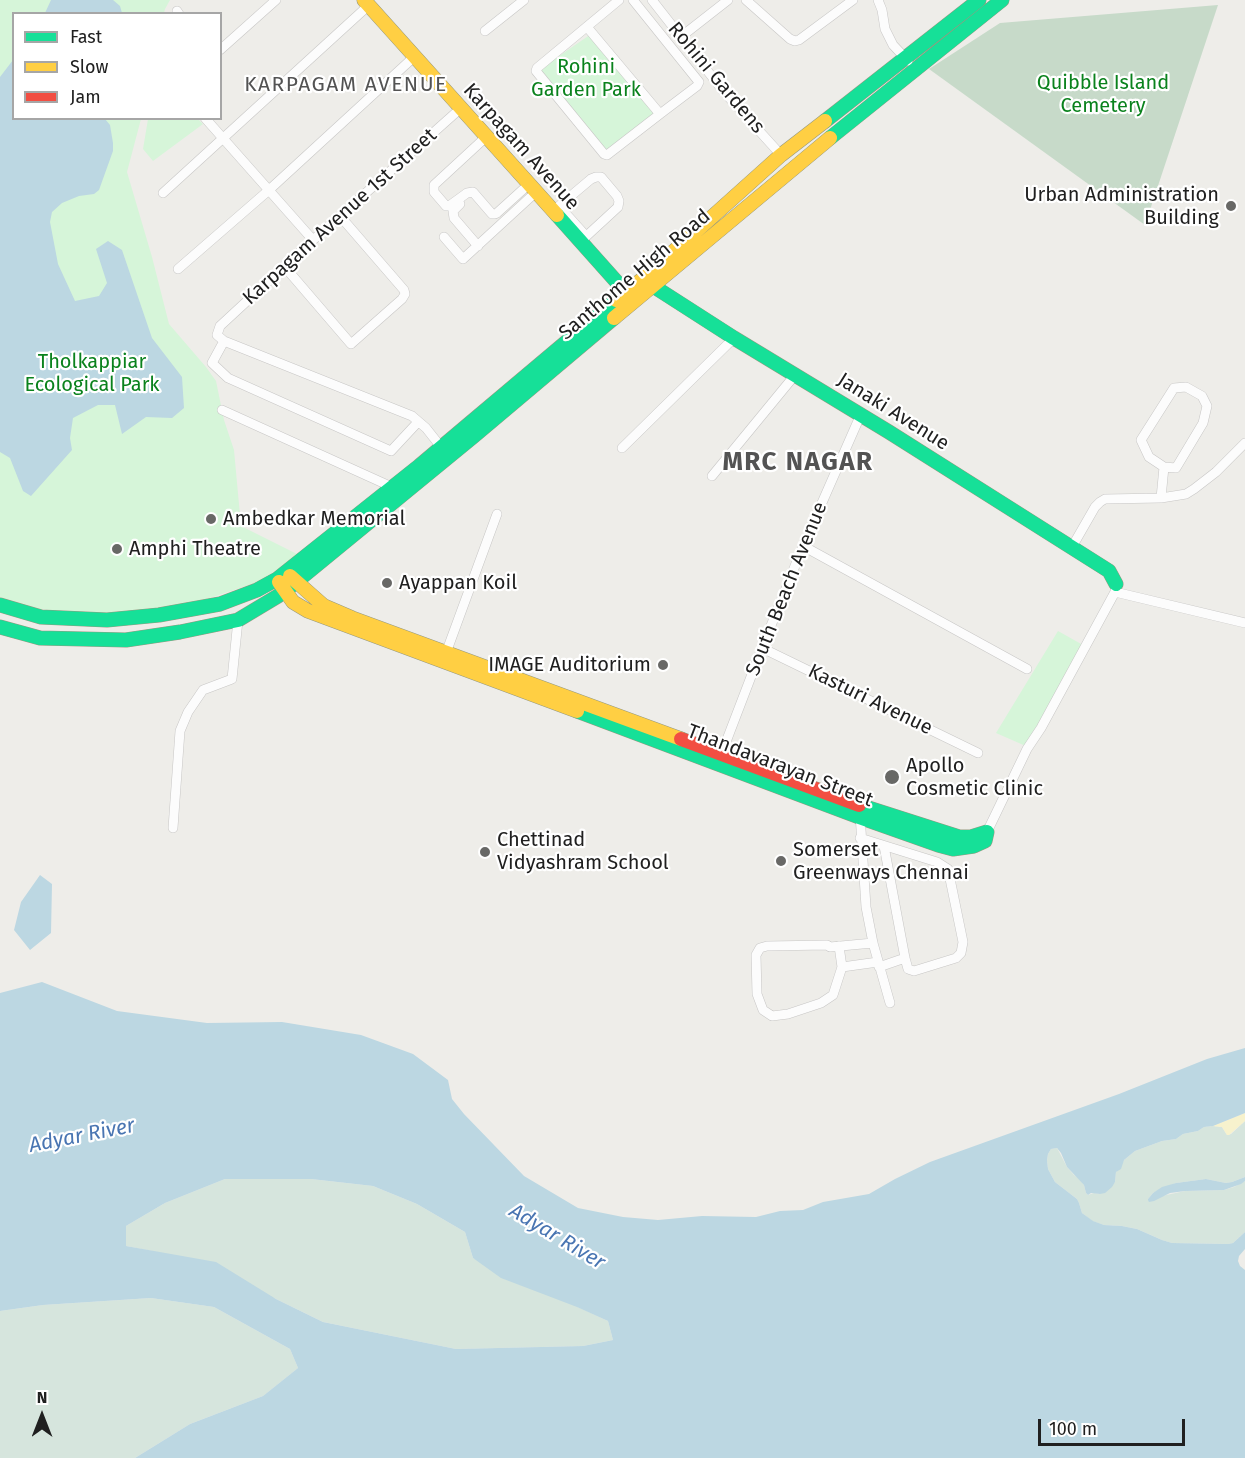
<!DOCTYPE html>
<style>
body{margin:0}
#map{position:relative;width:1245px;height:1458px;overflow:hidden;background:#eeede9;font-family:"Fira Sans",sans-serif}
canvas{display:block}
.legend{position:absolute;left:12px;top:12px;width:210px;height:108px;box-sizing:border-box;background:#fff;border:2px solid #a6a6a6;margin:0;padding:8px 10px;list-style:none;font-size:18px;color:#202020}
.legend li{display:flex;align-items:center;gap:12px;height:30px}
.legend b{width:30px;border:2px solid #a6a6a6}
.north{position:absolute;left:12px;top:1386px;width:60px;height:60px;-webkit-text-stroke:4px #fff;paint-order:stroke;rotate:0deg;font-size:16px;font-weight:700;line-height:24px;text-align:center;color:#202020}
.north::after{content:'';display:block;margin:auto;width:21px;height:27px;background:#202020;clip-path:polygon(50% 0,100% 100%,50% 72%,0 100%)}
.scale{position:absolute;left:1038px;top:1419px;width:147px;height:27px;box-sizing:border-box;border:3px solid #202020;border-top:0;padding-left:8px;font-size:18px;line-height:21px;white-space:nowrap;color:#202020;-webkit-text-stroke:4px #fff;paint-order:stroke}
</style>
<div id="map">
<canvas width="1245" height="1458"></canvas>
<ul class="legend">
<li><b style="height:8px;background:#16e098"></b>Fast</li>
<li><b style="height:8px;background:#ffcf43"></b>Slow</li>
<li><b style="height:8px;background:#f24e42"></b>Jam</li>
</ul>
<div class="north">N</div>
<div class="scale">100 m</div>
</div>
<script>
const c = document.querySelector('canvas').getContext('2d');
c.lineJoin = 'round';
function fill(path, color) { c.fillStyle = color; c.fill(path, 'evenodd'); }
const shape = rows => new Path2D(rows.map(r => 'M' + r).join(''));
function trace(path, color, width, dash) { c.strokeStyle = color; c.lineWidth = width; c.lineCap = dash ? 'butt' : 'round'; c.setLineDash(dash || []); c.stroke(path); }
function label(font, color, halo, rows, align = 'center') {
  c.font = font + ' "Fira Sans",sans-serif'; c.lineWidth = 4.5; c.setLineDash([]); c.textBaseline = 'middle'; c.strokeStyle = halo; c.fillStyle = color; for (const [text, x, y, turn = 0] of rows) {
    c.save(); c.translate(x, y); c.rotate((+turn || 0) * Math.PI / 180); c.textAlign = isNaN(turn) ? turn : align; if (halo) c.strokeText(text, 0, 0); c.fillText(text, 0, 0); c.restore();
  }
}
fill(shape([
 [1245,1121,1245,1177,1232,1182,1226,1183,1206,1179,1176,1183,1153,1193,1148,1199,1185,1191,1224,1190,1234,1187,1245,1181,1245,1232,1233,1243,1228,1244,1172,1243,1162,1240,1137,1229,1122,1226,1104,1225,1092,1221,1082,1213,1079,1203,1077,1199,1055,1182,1048,1169,1047,1160,1048,1154,1051,1149,1057,1148,1067,1167,1074,1175,1081,1180,1084,1185,1086,1193,1088,1195,1094,1193,1100,1194,1115,1182,1116,1172,1124,1160,1135,1151,1162,1141,1176,1139,1183,1134,1198,1131,1204,1127,1213,1126,1222,1127,1227,1135,1231,1134],
 [225,1179,311,1179,373,1186,417,1204,465,1232,473,1258,608,1321,613,1340,583,1346,456,1349,323,1322,276,1299,152,1251,126,1246,126,1226,165,1203],
 [151,1298,214,1307,290,1349,298,1368,263,1396,190,1424,135,1458,0,1458,0,1311,43,1305]
]), '#d6e5dd');
fill(shape([
 [1245,1113,1245,1121,1229,1135,1227,1135,1222,1127,1213,1126]
]), '#f7f2cd');
fill(shape([
 [1218,5,1145,225,929,69,1000,23]
]), '#c7dac9');
fill(shape([
 [0,0,170,0,165,9,164,13,14,14,14,118,141,119,127,172,152,257,169,324,206,367,216,381,224,420,234,450,241,526,299,555,258,582,210,598,164,610,103,615,39,609,0,598],
 [594,32,657,114,604,152,536,72],
 [148,119,198,119,203,124,153,161,143,149],
 [1058,631,1083,645,1028,747,996,733]
]), '#d6f5d9');
fill(shape([
 [51,0,113,0,120,6,122,13,45,13],
 [13,60,14,118,105,119,110,125,113,143,113,151,99,190,94,194,79,196,62,203,52,212,50,222,58,264,75,301,99,296,107,283,96,249,108,241,122,250,152,338,182,377,184,408,172,418,146,417,122,434,115,405,98,405,73,418,70,438,72,450,31,496,23,491,10,458,0,452,0,77],
 [40,875,52,884,51,933,30,950,14,930,21,902],
 [42,982,117,1011,207,1023,282,1022,361,1035,413,1054,448,1080,452,1099,464,1114,524,1176,578,1208,623,1217,658,1220,702,1216,756,1217,780,1211,803,1210,823,1202,869,1194,895,1179,930,1162,1119,1094,1207,1059,1245,1048,1245,1113,1213,1126,1204,1127,1198,1131,1183,1134,1176,1139,1162,1141,1135,1151,1124,1160,1121,1169,1116,1172,1115,1182,1112,1187,1105,1193,1100,1194,1091,1193,1088,1195,1086,1193,1084,1185,1067,1167,1061,1153,1057,1148,1051,1149,1048,1154,1047,1160,1048,1169,1055,1182,1077,1199,1079,1203,1082,1213,1093,1221,1104,1225,1122,1226,1137,1229,1162,1240,1172,1243,1228,1244,1233,1243,1245,1232,1245,1249,1239,1256,1238,1261,1240,1266,1245,1270,1245,1458,135,1458,190,1424,263,1396,298,1368,290,1349,214,1307,151,1298,43,1305,0,1311,0,993],
 [225,1179,311,1179,373,1186,417,1204,465,1232,473,1258,501,1278,577,1307,608,1321,613,1340,583,1346,456,1349,323,1322,276,1299,216,1262,126,1246,126,1226,165,1203],
 [1245,1177,1245,1181,1241,1184,1224,1190,1185,1191,1170,1193,1154,1201,1149,1202,1148,1200,1148,1199,1153,1193,1162,1187,1176,1183,1206,1179,1226,1183,1232,1182]
]), '#bcd7e2');
const street = shape([
 [633,0,699,82,697,86,660,114],
 [652,0,724,92,781,155],
 [746,0,790,39,795,41,799,40,853,0],
 [878,0,882,10,885,29,893,45,908,61],
 [177,11,179,14],
 [587,27,660,114,607,155,604,154,536,71,537,68,619,0],
 [485,31,524,0],
 [682,36,728,0],
 [220,50,276,0],
 [205,118,313,240],
 [486,137,434,185,434,192,446,206,449,206,467,193,473,192,492,214,495,214,497,213,529,184],
 [163,193,369,5],
 [460,204,453,211,454,218,478,246],
 [559,206,586,236],
 [553,211,591,179,596,177,601,177,617,196,619,201,618,207,580,242],
 [444,237,463,259,536,192],
 [284,266,351,344,402,299,405,294,404,290,340,216],
 [178,269,269,190,415,56],
 [224,341,212,363,228,378,391,451,418,422],
 [222,410,392,487],
 [441,447,426,428,412,416,224,341,217,335,220,326,313,240,461,108],
 [622,448,734,338],
 [712,476,795,375],
 [1161,498,1164,467,1149,457,1141,440,1174,388,1186,387,1202,396,1207,406,1203,423,1176,468,1164,467],
 [803,546,1027,669],
 [1072,547,1095,507,1100,502,1105,499,1161,498,1186,494,1194,489,1216,472,1245,443],
 [1115,592,1245,623],
 [762,648,978,753],
 [446,653,497,514],
 [722,759,721,755,762,648,803,546,861,414],
 [860,814,866,907,873,943,890,1003],
 [173,828,180,731,188,712,203,690,232,679,238,620],
 [987,832,1027,749,1041,728,1115,592,1116,584],
 [860,838,937,862,948,869,963,942,961,953,956,958,914,971,908,969,905,958,884,846],
 [839,946,842,967,833,995,821,1003,788,1014,772,1016,763,1010,757,994,756,955,760,948,767,946,827,945,830,947,873,943],
 [842,967,878,962],
 [879,967,905,958]
]);
const fast = shape([
 [825,121,979,0],
 [830,138,1002,0],
 [557,215,631,298],
 [647,279,653,286,734,338,889,432,1109,571,1116,584],
 [0,605,41,617,107,620,159,615,220,604,257,590,277,579,419,466,616,300],
 [0,627,40,638,126,640,180,632,238,620,278,596,296,582,474,436,614,318],
 [577,711,859,817,938,845,953,849,974,846,985,841,987,832,971,837,959,837,859,805]
]);
const slow = shape([
 [364,0,557,215],
 [616,300,645,277,781,155,825,121],
 [614,318,830,138],
 [290,576,324,606,352,618,681,739],
 [279,582,293,602,308,611,577,711]
]);
const jam = shape([
 [681,739,859,805]
]);
trace(street, '#c7c6c5', 10);
trace(fast, '#959980', 15);
trace(slow, '#959980', 15);
trace(jam, '#959980', 15);
trace(street, '#fcfcfc', 9);
trace(fast, '#16e098', 14);
trace(slow, '#ffcf43', 14);
trace(jam, '#f24e42', 14);
for (const [x, y, r, color] of [
 [1231,206,6,"#686866"],
 [211,519,6,"#686866"],
 [117,549,6,"#686866"],
 [387,583,6,"#686866"],
 [663,665,6,"#686866"],
 [892,777,8,"#686866"],
 [485,852,6,"#686866"],
 [781,861,6,"#686866"]
]) { const dot = new Path2D(); dot.arc(x, y, r, 0, 2 * Math.PI); c.fillStyle = color; c.fill(dot); trace(dot, '#fff', 2); }
label('20px', '#0a821d', '#fff', [
 ["Rohini",586,67],
 ["Garden Park",586,90],
 ["Quibble Island",1103,83],
 ["Cemetery",1103,106],
 ["Tholkappiar",92,362],
 ["Ecological Park",92,385]
]);
label('20px', '#202020', '#fff', [
 ["Rohini Gardens",716,78,50],
 ["Karpagam Avenue",521,147,48],
 ["Karpagam Avenue 1st Street",340,217,-42],
 ["Santhome High Road",635,275,-40],
 ["Janaki Avenue",893,412,32],
 ["South Beach Avenue",787,589,-68],
 ["Kasturi Avenue",870,700,26],
 ["Thandavarayan Street",780,766,21]
]);
label('20px', '#202020', '#fff', [
 ["Urban Administration",1219,195,"right"],
 ["Building",1219,218,"right"],
 ["Ambedkar Memorial",223,519],
 ["Amphi Theatre",129,549],
 ["Ayappan Koil",399,583],
 ["IMAGE Auditorium",651,665,"right"],
 ["Apollo",906,766],
 ["Cosmetic Clinic",906,789],
 ["Chettinad",497,840],
 ["Vidyashram School",497,863],
 ["Somerset",793,850],
 ["Greenways Chennai",793,873]
], 'left');
c.letterSpacing = '1.5px';
label('21px', '#535353', '#fff', [
 ["KARPAGAM AVENUE",346,85]
]);
c.letterSpacing = '0px';
label('italic 21px', '#4975b2', '#fff', [
 ["Adyar River",82,1136,-11],
 ["Adyar River",557,1237,31]
]);
c.letterSpacing = '1.5px';
label('bold 26px', '#535353', '#fff', [
 ["MRC NAGAR",798,463]
]);
c.letterSpacing = '0px';
</script>
